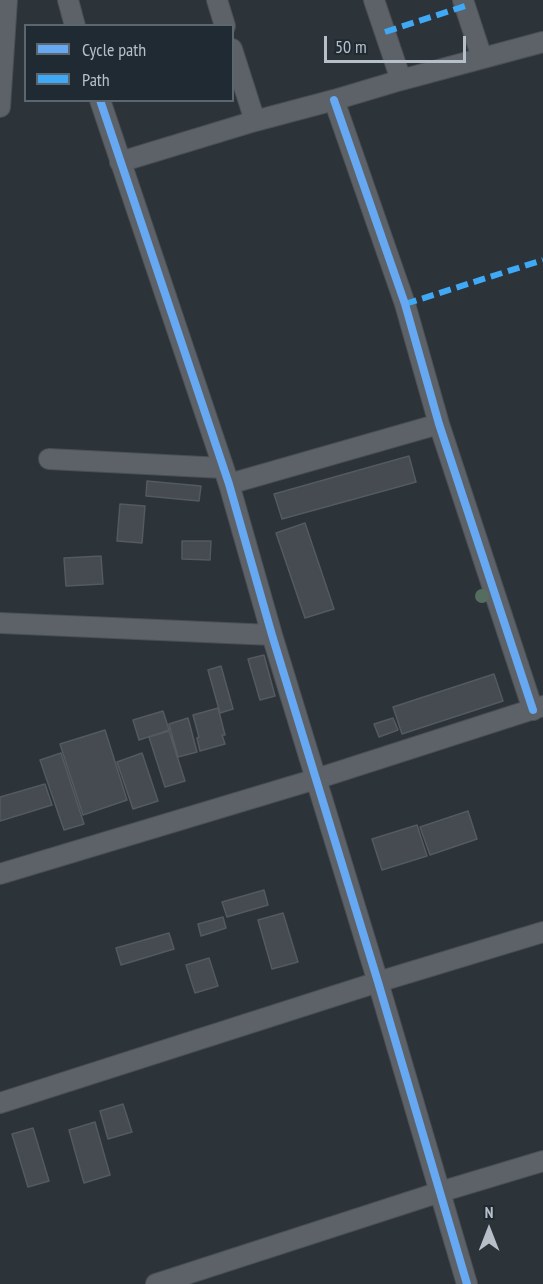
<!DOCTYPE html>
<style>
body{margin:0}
#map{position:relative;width:543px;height:1284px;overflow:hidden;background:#2c3339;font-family:"PT Sans Narrow",sans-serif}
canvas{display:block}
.legend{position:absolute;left:24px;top:24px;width:210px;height:78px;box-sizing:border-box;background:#202a33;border:2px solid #5c666f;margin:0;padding:8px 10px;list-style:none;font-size:18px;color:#b7c0c9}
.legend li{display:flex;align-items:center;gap:12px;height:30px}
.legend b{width:30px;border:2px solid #5c666f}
.north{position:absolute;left:459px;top:1200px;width:60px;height:60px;-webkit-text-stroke:4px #202a33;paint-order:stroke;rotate:0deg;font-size:16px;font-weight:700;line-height:24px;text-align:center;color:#b7c0c9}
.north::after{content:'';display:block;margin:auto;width:21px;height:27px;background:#b7c0c9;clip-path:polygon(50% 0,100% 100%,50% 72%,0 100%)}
.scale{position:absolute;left:324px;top:36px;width:142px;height:27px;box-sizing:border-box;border:3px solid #b7c0c9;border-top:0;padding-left:8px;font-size:18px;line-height:21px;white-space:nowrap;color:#b7c0c9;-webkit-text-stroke:4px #202a33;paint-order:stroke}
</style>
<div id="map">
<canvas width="543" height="1284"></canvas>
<ul class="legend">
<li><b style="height:8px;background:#66a8f1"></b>Cycle path</li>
<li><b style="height:8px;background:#3fa9f5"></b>Path</li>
</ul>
<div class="north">N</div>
<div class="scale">50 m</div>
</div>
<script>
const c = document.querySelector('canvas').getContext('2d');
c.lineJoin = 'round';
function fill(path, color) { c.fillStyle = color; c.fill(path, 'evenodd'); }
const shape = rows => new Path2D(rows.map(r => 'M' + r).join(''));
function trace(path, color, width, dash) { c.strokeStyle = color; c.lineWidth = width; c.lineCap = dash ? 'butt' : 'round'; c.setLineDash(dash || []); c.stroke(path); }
const building = shape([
 [409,456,416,482,282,519,274,494,409,456],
 [147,481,201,486,199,501,146,496,147,481],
 [120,504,145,506,142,543,117,541,120,504],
 [305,523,334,609,305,618,276,533,305,523],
 [182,541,211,541,210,560,182,559,182,541],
 [101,556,103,584,66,586,64,558,101,556],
 [264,655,275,696,260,700,248,659,264,655],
 [221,666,233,709,220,713,208,670,221,666],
 [494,674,503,701,402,734,393,707,494,674],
 [218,708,225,735,222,735,225,744,200,751,197,738,199,737,193,715,218,708],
 [163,711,169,730,139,740,133,720,163,711],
 [188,718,197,752,178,757,169,724,188,718],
 [393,718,398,730,379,737,374,724,393,718],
 [105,730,127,800,83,815,60,744,105,730],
 [169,731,185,781,165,787,149,737,169,731],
 [61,753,84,824,64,830,40,760,61,753],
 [142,753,158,801,133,809,117,762,142,753],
 [45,784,52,805,0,821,0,797,45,784],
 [468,811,477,839,430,855,420,827,468,811],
 [417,825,427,856,382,870,372,839,417,825],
 [264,890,268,905,227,917,222,902,264,890],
 [283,913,298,962,272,969,258,920,283,913],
 [223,917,226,928,201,936,198,924,223,917],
 [169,933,174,949,121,965,116,948,169,933],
 [209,958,218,986,195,993,186,965,209,958],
 [123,1104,132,1132,108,1139,100,1111,123,1104],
 [95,1122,110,1175,84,1183,69,1130,95,1122],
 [33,1128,49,1181,28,1187,12,1134,33,1128]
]);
fill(building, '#454b50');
trace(building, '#545a61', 1.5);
const street = shape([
 [68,0,75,26],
 [217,0,225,26],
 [374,0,401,80],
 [463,0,482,58],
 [232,49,255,121],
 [100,100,229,484,272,635,378,982,467,1284],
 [334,100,405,304,439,424,533,710],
 [0,107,7,0],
 [120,162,255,121,334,100,401,80,543,42],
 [49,459,223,468],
 [229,484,439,424],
 [0,623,272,635],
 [0,874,316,779,543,706],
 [0,1103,378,982,543,932],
 [156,1284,440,1192,543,1161]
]);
trace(street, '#4a4f54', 22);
trace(street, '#5c6267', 20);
trace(shape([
 [385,32,465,6],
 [405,304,543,260]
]), '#3fa9f5', 6, [12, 6]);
trace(shape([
 [100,100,229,484,272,635,378,982,467,1284],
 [334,100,405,304,439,424,533,710]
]), '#66a8f1', 8);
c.fillStyle = '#556d5e';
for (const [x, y] of [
 [482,596]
]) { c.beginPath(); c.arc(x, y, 7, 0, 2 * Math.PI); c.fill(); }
</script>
